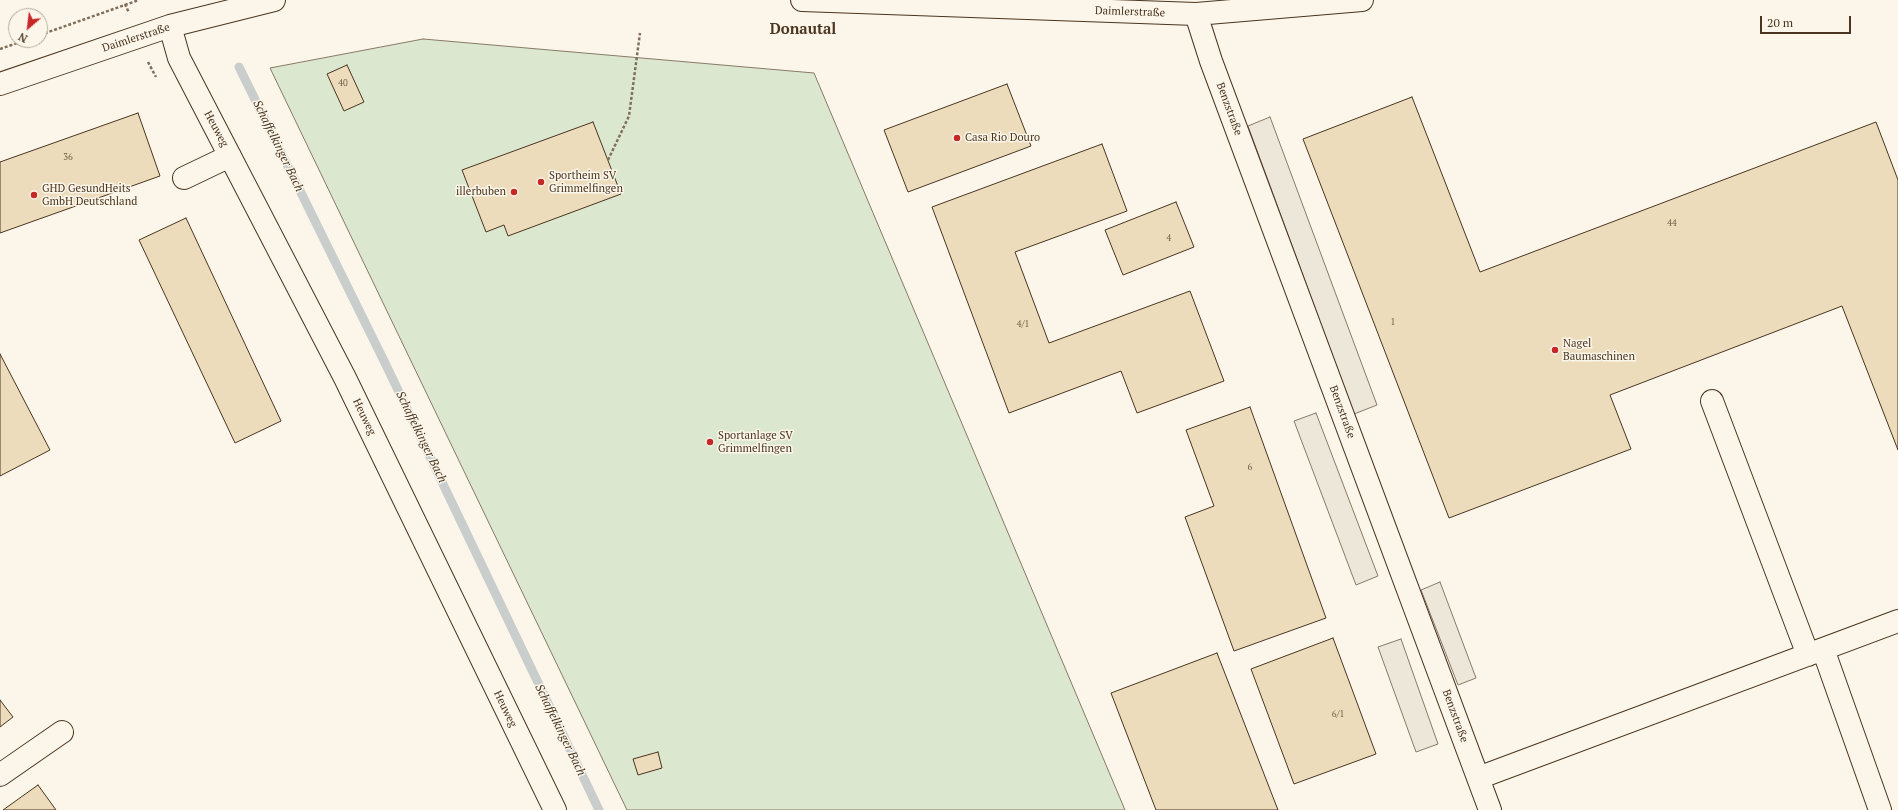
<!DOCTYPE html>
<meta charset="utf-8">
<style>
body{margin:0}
#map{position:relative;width:1898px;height:810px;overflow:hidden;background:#fbf6e9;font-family:"PT Serif",serif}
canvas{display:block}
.north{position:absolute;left:8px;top:8px;width:40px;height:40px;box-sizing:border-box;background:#fbf6e9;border:1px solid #b4a999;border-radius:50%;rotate:208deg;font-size:11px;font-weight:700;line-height:16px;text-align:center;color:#4a3520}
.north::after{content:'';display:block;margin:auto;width:14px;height:18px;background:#c62828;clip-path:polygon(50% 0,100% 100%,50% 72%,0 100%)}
.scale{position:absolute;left:1760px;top:16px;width:91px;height:18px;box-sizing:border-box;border:2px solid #4a3520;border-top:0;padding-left:5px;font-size:12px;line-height:14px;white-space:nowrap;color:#4a3520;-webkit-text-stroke:3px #fbf6e9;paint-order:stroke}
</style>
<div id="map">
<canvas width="1898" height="810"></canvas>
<div class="north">N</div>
<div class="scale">20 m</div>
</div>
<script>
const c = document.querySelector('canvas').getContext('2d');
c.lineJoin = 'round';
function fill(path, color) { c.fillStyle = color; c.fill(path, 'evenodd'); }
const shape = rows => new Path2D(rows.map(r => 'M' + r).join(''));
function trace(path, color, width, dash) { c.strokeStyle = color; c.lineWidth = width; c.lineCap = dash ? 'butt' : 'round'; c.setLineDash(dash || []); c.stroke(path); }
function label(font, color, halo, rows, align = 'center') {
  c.font = font + ' "PT Serif",serif'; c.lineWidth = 3; c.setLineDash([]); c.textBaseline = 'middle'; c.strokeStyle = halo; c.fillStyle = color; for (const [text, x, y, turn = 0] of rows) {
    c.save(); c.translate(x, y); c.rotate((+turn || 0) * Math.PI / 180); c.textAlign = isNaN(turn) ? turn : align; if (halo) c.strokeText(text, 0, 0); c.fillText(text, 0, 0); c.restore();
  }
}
const green = shape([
 [423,39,814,73,1125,810,627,810,270,68,423,39]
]);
fill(green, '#dce7d0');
trace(green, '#887966', 1);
const parking = shape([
 [1270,117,1377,405,1354,414,1248,126,1270,117],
 [1316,413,1378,576,1356,585,1294,421,1316,413],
 [1440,582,1476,678,1458,685,1421,590,1440,582],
 [1401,639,1438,744,1416,752,1378,647,1401,639]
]);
fill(parking, '#ede7d9');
trace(parking, '#887966', 1);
trace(shape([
 [239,67,386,365,599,810]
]), '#c9cecd', 9);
const building = shape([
 [347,65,364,102,344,111,327,74,347,65],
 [1007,84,1031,146,908,192,884,130,1007,84],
 [1412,97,1480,272,1876,122,1898,180,1898,450,1842,306,1610,395,1631,449,1449,518,1303,139,1412,97],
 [138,113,160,176,0,233,0,162,138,113],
 [593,122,621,194,508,236,504,225,486,232,462,170,593,122],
 [1102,144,1127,211,1015,252,1049,343,1190,291,1224,381,1137,413,1121,371,1009,413,932,207,1102,144],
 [1176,202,1194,247,1123,275,1105,230,1176,202],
 [186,218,281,421,235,443,139,240,186,218],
 [0,354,50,450,0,476,0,354],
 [1250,407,1326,618,1234,651,1185,517,1214,506,1186,430,1250,407],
 [1333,638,1376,754,1294,784,1251,669,1333,638],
 [1217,653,1278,810,1156,810,1111,693,1217,653],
 [0,700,13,717,0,727,0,700],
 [658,752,662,768,638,775,633,759,658,752],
 [38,785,56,810,3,810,38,785]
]);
fill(building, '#ecdcbc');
trace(building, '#4a3520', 1);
const minor = shape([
 [802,0,1196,14,1362,0],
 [1196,14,1211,61,1490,810],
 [170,26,179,58,345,378,555,810],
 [0,84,170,26,274,0],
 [184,178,230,156],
 [1712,401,1808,655],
 [1823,649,1880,810],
 [0,775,62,732],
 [1478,778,1898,621]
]);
trace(minor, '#4a3520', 24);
trace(shape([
 [125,4,129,13],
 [40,35,139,0],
 [0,49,26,40],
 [148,62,156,77],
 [608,160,629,116,640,33]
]), '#7f6f5c', 2.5, [3, 2]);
trace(minor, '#fbf6e9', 22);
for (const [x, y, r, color] of [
 [957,138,4,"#c62828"],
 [541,182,4,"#c62828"],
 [514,192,4,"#c62828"],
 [34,195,4,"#c62828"],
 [1555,350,4,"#c62828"],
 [710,442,4,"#c62828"]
]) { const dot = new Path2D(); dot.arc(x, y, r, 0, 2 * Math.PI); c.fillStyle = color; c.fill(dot); trace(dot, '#fbf6e9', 1.5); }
label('9px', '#725f47', null, [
 ["40",343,83],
 ["36",68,157],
 ["44",1672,223],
 ["4",1169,238],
 ["1",1393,322],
 ["4/1",1023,324],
 ["6",1250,467],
 ["6/1",1338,714]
]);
label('11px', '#4a3520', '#fbf6e9', [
 ["Daimlerstraße",1130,12,2],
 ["Daimlerstraße",136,38,-18],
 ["Benzstraße",1229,109,70],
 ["Heuweg",216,129,62],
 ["Benzstraße",1342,412,70],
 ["Heuweg",364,417,64],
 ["Heuweg",505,709,64],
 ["Benzstraße",1455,716,70]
]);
label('11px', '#4a3520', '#fbf6e9', [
 ["Casa Rio Douro",965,138],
 ["Sportheim SV",549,176],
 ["Grimmelfingen",549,189],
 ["GHD GesundHeits",42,189],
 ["GmbH Deutschland",42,202],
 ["illerbuben",506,192,"right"],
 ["Nagel",1563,344],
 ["Baumaschinen",1563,357],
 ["Sportanlage SV",718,436],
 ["Grimmelfingen",718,449]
], 'left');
label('italic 12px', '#4a3520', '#fbf6e9', [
 ["Schaffelkinger Bach",278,146,64],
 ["Schaffelkinger Bach",421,437,64],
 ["Schaffelkinger Bach",560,730,64]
]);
label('bold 15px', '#4a3520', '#fbf6e9', [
 ["Donautal",803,30]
]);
</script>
